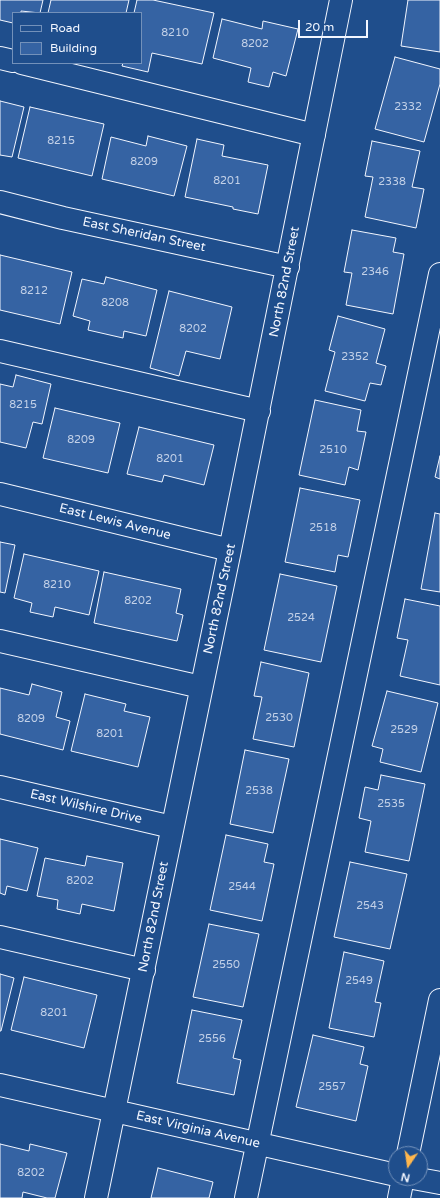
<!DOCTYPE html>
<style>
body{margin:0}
#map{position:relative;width:440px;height:1198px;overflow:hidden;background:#1f4e8c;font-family:"Varela Round",sans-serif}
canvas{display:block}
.legend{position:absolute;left:12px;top:12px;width:130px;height:52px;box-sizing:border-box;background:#1f4e8c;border:1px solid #7391ba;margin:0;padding:5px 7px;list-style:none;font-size:12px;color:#f2f6ff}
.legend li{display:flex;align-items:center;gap:8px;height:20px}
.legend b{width:20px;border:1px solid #7391ba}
.north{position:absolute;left:388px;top:1146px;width:40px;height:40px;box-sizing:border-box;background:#1f4e8c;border:1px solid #7391ba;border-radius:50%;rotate:193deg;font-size:11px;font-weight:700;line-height:16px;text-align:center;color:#f2f6ff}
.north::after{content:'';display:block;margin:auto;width:14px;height:18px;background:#ffb74d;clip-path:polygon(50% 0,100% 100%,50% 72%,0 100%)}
.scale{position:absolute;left:298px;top:20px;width:70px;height:18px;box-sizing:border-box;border:2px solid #f2f6ff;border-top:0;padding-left:5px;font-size:12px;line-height:14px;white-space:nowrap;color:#f2f6ff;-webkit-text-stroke:3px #1f4e8c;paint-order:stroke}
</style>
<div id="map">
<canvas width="440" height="1198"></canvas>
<ul class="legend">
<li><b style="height:5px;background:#1f4e8c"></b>Road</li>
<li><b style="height:11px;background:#3563a3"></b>Building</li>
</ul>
<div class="north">N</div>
<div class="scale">20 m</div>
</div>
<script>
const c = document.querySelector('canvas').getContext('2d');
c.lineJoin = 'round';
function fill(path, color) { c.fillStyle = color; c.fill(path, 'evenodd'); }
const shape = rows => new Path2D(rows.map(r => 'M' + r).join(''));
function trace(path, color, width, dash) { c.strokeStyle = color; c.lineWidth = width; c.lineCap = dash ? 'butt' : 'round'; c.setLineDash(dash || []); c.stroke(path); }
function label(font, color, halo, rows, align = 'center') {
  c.font = font + ' "Varela Round",sans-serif'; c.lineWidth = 3; c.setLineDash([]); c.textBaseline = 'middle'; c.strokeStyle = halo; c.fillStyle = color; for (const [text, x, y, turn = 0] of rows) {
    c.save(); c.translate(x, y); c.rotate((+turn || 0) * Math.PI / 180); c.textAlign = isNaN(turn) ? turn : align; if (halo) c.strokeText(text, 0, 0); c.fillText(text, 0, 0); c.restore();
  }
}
const building = shape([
 [0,0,43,0,40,13,21,11,21,13,13,13,13,23,0,20,0,0],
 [51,0,129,0,126,13,48,13,51,0],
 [137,0,153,0,214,13,202,64,152,53,148,72,122,66,123,63,141,63,141,13,134,13,137,0],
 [408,0,440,0,440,52,401,46,408,0],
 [222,19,262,29,263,21,298,29,286,76,273,72,269,87,248,82,251,68,213,58,222,19],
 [395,57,440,69,440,84,424,142,375,129,395,57],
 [0,101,24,107,12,157,0,155,0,101],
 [30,107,104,124,92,176,18,158,30,107],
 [148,136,187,146,174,196,102,179,111,137,146,146,148,136],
 [197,139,224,145,222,156,268,165,258,214,233,209,233,207,185,197,197,139],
 [372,141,420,151,412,187,424,189,416,228,365,217,373,177,365,176,372,141],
 [352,230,396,238,393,252,404,254,393,314,346,305,352,273,344,272,352,230],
 [0,255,72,272,60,324,0,310,0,255],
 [106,277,157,290,146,336,124,331,123,338,88,330,90,321,73,316,82,279,104,284,106,277],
 [169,291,232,307,220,359,186,351,179,376,150,368,169,291],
 [338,316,385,329,376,363,386,366,381,385,370,383,365,401,325,391,335,352,329,350,338,316],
 [16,375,51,384,42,424,33,422,26,448,0,442,0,384,13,387,16,375],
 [315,400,361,410,357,431,366,432,358,470,349,467,345,485,299,475,315,400],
 [55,408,120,423,108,473,43,458,55,408],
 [139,427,214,445,204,485,164,475,162,482,127,474,139,427],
 [440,456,440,479,435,477,440,456],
 [300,488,360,500,348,557,338,555,335,572,285,562,300,488],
 [435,513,440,514,440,592,421,589,435,513],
 [0,542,15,545,5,593,0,592,0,542],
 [24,554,99,571,89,615,55,607,53,617,30,612,32,603,14,598,24,554],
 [104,572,181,589,176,613,183,615,177,641,94,623,104,572],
 [280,574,337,586,321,662,264,650,280,574],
 [405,599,440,606,440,685,400,676,408,640,397,638,405,599],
 [261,662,309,673,294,747,253,739,262,697,254,696,261,662],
 [32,684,62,692,56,717,70,721,63,750,0,734,0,688,29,695,32,684],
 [387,691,438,703,421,772,380,762,383,749,372,746,387,691],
 [85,694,126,704,124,711,150,717,138,767,71,751,85,694],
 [245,750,289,759,273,833,230,824,245,750],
 [381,775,425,784,409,861,365,852,371,821,359,818,365,787,378,790,381,775],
 [226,835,268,844,264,862,274,864,262,921,210,910,226,835],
 [0,839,38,848,27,891,7,886,5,895,0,893,0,839],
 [87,856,123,863,114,911,82,904,80,914,57,909,58,900,37,896,45,858,85,866,87,856],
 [350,862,407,874,390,949,334,937,350,862],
 [209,924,259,934,243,1007,193,997,209,924],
 [344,952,384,961,375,1002,381,1003,374,1037,329,1028,344,952],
 [0,974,14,978,1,1031,0,1031,0,974],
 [24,977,97,995,84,1048,11,1030,24,977],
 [192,1010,242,1020,233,1058,241,1060,234,1095,177,1083,192,1010],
 [313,1035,364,1047,360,1064,368,1066,356,1121,296,1107,313,1035],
 [0,1144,29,1151,30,1144,67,1153,55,1198,47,1198,23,1192,22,1198,0,1198,0,1144],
 [158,1168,213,1182,209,1198,151,1198,158,1168]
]);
fill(building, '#3563a3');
trace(building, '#f2f6ff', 1);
const minor = shape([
 [0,58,13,61],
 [22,63,314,135],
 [0,202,63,218,288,267],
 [0,351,259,411],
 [0,494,230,550],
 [0,641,201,687],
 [0,787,172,827],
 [0,937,144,970],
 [0,1085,396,1175],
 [408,1154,440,1000],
 [413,1178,440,1183],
 [96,1198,230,550,341,0],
 [246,1198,440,274],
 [399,1198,403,1178]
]);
trace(minor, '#f2f6ff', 24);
trace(minor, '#1f4e8c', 22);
label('11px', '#c3d1e8', null, [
 ["8210",175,33],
 ["8202",255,44],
 ["2332",408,107],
 ["8215",61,141],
 ["8209",144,162],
 ["8201",227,181],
 ["2338",392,182],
 ["2346",375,272],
 ["8212",34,291],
 ["8208",115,303],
 ["8202",193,329],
 ["2352",355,357],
 ["8215",23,405],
 ["8209",81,440],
 ["2510",333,450],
 ["8201",170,459],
 ["2518",323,528],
 ["8210",57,585],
 ["8202",138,601],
 ["2524",301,618],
 ["2530",279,718],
 ["8209",31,719],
 ["2529",404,730],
 ["8201",110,734],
 ["2538",259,791],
 ["2535",391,804],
 ["8202",80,881],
 ["2544",242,887],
 ["2543",370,906],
 ["2550",226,965],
 ["2549",359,981],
 ["8201",54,1013],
 ["2556",212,1039],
 ["2557",332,1087],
 ["8202",31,1173]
]);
label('13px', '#f2f6ff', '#1f4e8c', [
 ["East Sheridan Street",144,235,12],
 ["North 82nd Street",285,282,-79],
 ["East Lewis Avenue",115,522,14],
 ["North 82nd Street",220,599,-78],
 ["East Wilshire Drive",86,807,13],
 ["North 82nd Street",154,917,-79],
 ["East Virginia Avenue",198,1130,13]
]);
</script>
